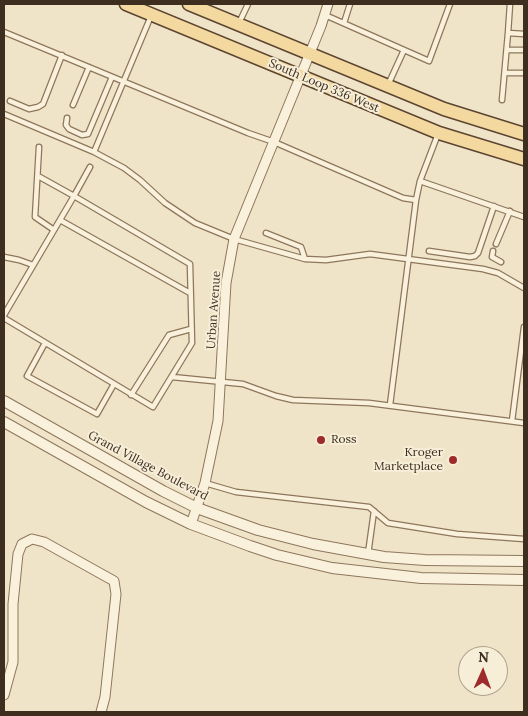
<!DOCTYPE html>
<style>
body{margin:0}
#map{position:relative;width:528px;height:716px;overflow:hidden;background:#f0e4c8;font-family:Lora,serif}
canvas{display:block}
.frame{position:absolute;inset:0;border:5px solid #3d2e20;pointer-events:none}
.north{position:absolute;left:458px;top:646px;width:50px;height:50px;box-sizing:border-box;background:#f7eed8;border:1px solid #ada18e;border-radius:50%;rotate:2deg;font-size:14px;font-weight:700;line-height:20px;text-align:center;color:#3d2e20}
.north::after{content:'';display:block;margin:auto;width:18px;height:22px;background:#9e2a2b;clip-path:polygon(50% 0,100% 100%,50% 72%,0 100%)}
</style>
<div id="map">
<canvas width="528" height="716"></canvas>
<div class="frame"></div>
<div class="north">N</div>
</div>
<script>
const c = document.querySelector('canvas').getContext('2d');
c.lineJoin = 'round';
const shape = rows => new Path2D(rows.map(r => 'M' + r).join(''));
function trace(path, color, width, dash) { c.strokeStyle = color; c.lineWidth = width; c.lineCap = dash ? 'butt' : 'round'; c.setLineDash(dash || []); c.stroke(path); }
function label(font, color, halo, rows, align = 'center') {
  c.font = font + ' Lora,serif'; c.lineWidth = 4; c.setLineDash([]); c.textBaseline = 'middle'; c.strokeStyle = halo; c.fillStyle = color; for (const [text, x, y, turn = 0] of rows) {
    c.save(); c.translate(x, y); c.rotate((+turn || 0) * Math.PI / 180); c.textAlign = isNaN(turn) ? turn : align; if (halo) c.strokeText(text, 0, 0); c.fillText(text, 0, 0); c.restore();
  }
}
const service = shape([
 [510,4,508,33,524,34],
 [325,15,429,61,450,4],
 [239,23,248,4],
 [344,23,350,4],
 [4,32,248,133,274,142,403,198,416,200],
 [507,50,524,50],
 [505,73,524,73],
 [388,85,404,50],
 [502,100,508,33],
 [10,101,29,109,38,107,43,104,62,55],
 [73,105,89,67],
 [4,114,94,152,151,16],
 [67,118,66,125,69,129,82,135,88,134,112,77],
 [39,147,35,217,54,230],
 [94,152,124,168,140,180,165,203,195,223,234,239,305,259,326,260,370,254,483,269,498,273,524,288],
 [38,176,74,196,90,167],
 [420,181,524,217],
 [60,220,190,293],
 [266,233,301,247,305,259],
 [496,244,510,211],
 [429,251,470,257,475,256,478,253,494,206],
 [493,251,492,257,501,262],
 [4,257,19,260,33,265],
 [4,315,74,196,190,264,192,343,153,407,4,318],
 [45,343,27,376,97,414,114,384],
 [172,377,243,384,276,396,293,400,369,403,524,423],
 [131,395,169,335,191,329],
 [390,405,416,200,420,181,438,134],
 [512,421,524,327],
 [205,483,236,492,369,507,388,523,457,534,524,539],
 [368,554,374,511]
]);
const minor = shape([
 [191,524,205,483,218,421,226,283,234,239,321,26,328,4],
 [4,695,13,662,13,604,18,554,22,544,32,539,44,542,114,581,116,594,105,697,101,712]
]);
const tertiary = shape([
 [4,401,163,491,197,508,258,530,313,544,384,557,425,560,524,561],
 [4,422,146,502,191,524,250,546,277,555,332,568,421,578,524,580]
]);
const primary = shape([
 [126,4,439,133,524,159],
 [189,4,444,109,524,134]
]);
trace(service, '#8d765c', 7);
trace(minor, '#8d765c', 11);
trace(tertiary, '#8d765c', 12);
trace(primary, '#5b4430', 15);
trace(service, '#faf1dc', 4.5);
trace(minor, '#faf1dc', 9);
trace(tertiary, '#faf1dc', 10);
trace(primary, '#f3d9a0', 12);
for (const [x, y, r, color] of [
 [321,440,5,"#9e2a2b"],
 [453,460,5,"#9e2a2b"]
]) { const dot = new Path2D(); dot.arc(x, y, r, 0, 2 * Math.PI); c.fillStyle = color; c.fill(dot); trace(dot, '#f7eed8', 2); }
label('12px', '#3d2e20', '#f7eed8', [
 ["South Loop 336 West",324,86,23],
 ["Urban Avenue",214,310,-86],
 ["Grand Village Boulevard",148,466,28]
]);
label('12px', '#3d2e20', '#f7eed8', [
 ["Ross",331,440],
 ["Kroger",443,453,"right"],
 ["Marketplace",443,467,"right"]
], 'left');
</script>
